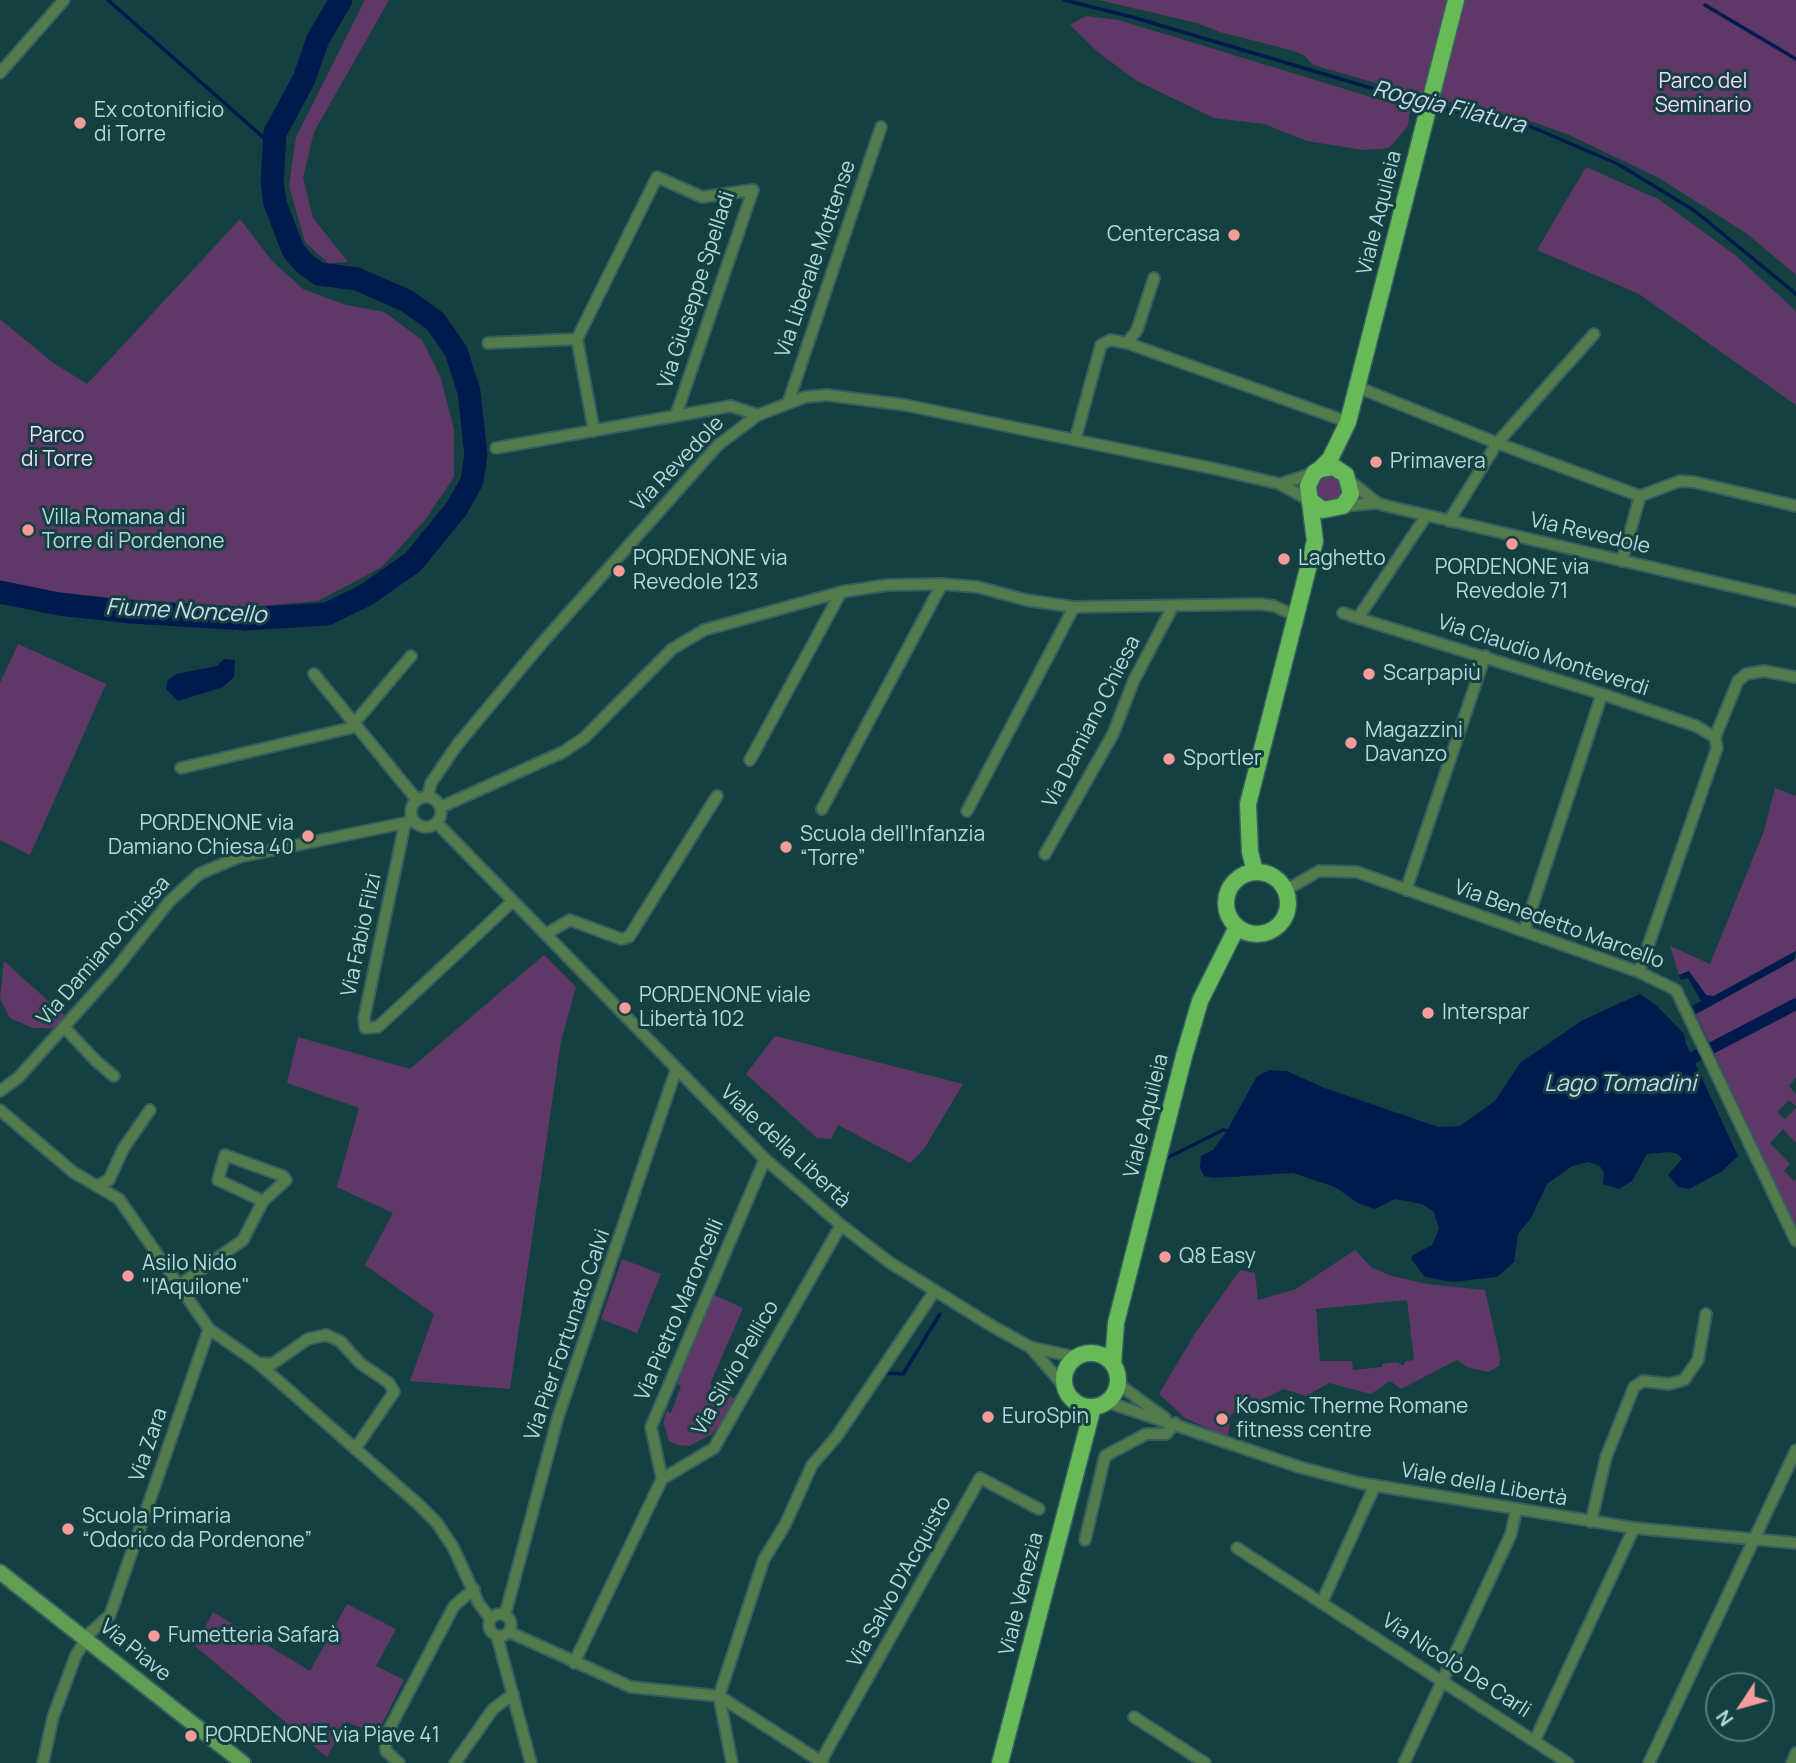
<!DOCTYPE html>
<meta charset="utf-8">
<style>
body{margin:0}
#map{position:relative;width:1796px;height:1763px;overflow:hidden;background:#154042;font-family:Manrope,sans-serif}
canvas{display:block}
.north{position:absolute;left:1705px;top:1672px;width:70px;height:70px;box-sizing:border-box;background:#154042;border:2px solid #557d7f;border-radius:50%;rotate:234deg;font-size:19px;font-weight:700;line-height:28px;text-align:center;color:#b4d9db}
.north::after{content:'';display:block;margin:auto;width:24px;height:32px;background:#f59b9a;clip-path:polygon(50% 0,100% 100%,50% 72%,0 100%)}
</style>
<div id="map">
<canvas width="1796" height="1763"></canvas>
<div class="north">N</div>
</div>
<script>
const c = document.querySelector('canvas').getContext('2d');
c.lineJoin = 'round';
function fill(path, color) { c.fillStyle = color; c.fill(path, 'evenodd'); }
const shape = rows => new Path2D(rows.map(r => 'M' + r).join(''));
function trace(path, color, width, dash) { c.strokeStyle = color; c.lineWidth = width; c.lineCap = dash ? 'butt' : 'round'; c.setLineDash(dash || []); c.stroke(path); }
function label(font, color, halo, rows, align = 'center') {
  c.font = font + ' Manrope,sans-serif'; c.lineWidth = 6; c.setLineDash([]); c.textBaseline = 'middle'; c.strokeStyle = halo; c.fillStyle = color; for (const [text, x, y, turn = 0] of rows) {
    c.save(); c.translate(x, y); c.rotate((+turn || 0) * Math.PI / 180); c.textAlign = isNaN(turn) ? turn : align; if (halo) c.strokeText(text, 0, 0); c.fillText(text, 0, 0); c.restore();
  }
}
fill(shape([
 [365,0,389,0,314,132,303,178,313,218,348,262,328,263,305,242,289,186,296,137],
 [1099,0,1796,0,1796,275,1746,233,1659,178,1567,134,1530,121,1411,93,1313,65,1305,56,1294,51,1220,32,1197,23],
 [1086,16,1119,20,1410,109,1408,126,1389,148,1363,150,1307,141,1264,124,1214,118,1137,81,1099,53,1070,25],
 [1586,167,1658,199,1735,255,1796,311,1796,405,1639,294,1537,250],
 [240,219,272,261,303,289,346,305,384,312,422,340,440,376,454,429,454,477,425,520,382,567,318,601,248,607,80,596,0,587,0,319,52,362,87,384],
 '1317 489a12 12 0 1 1 24 0a12 12 0 1 1-24 0Z',
 [18,644,106,684,30,855,0,840,0,683],
 [1775,788,1796,796,1796,951,1713,996,1706,995,1689,971,1679,975,1670,946,1710,964,1764,831],
 [544,955,576,987,561,1041,510,1389,410,1381,434,1314,365,1265,393,1213,337,1187,359,1108,287,1083,298,1037,410,1069],
 [1796,959,1796,1077,1789,1086,1796,1094,1796,1106,1789,1100,1777,1112,1785,1119,1796,1108,1796,1143,1783,1129,1770,1143,1790,1164,1784,1171,1794,1181,1796,1179,1796,1227,1696,1014],
 [4,961,65,1016,54,1028,33,1028,10,1018,0,998],
 [775,1036,963,1084,924,1149,910,1163,838,1125,831,1139,817,1138,746,1074],
 [1355,1250,1372,1268,1392,1276,1427,1284,1485,1290,1500,1357,1499,1366,1488,1372,1467,1367,1457,1360,1401,1389,1390,1381,1371,1394,1329,1383,1306,1396,1284,1389,1231,1414,1228,1437,1185,1418,1159,1394,1196,1332,1240,1270,1255,1273,1258,1300,1296,1289],
 [1407,1300,1414,1360,1406,1361,1403,1366,1397,1362,1382,1364,1382,1367,1353,1370,1352,1361,1320,1361,1316,1309],
 [622,1259,661,1274,637,1333,601,1319],
 [714,1295,743,1308,710,1384,734,1398,729,1408,731,1411,712,1434,689,1446,678,1445,669,1441,663,1422,667,1411,671,1413,681,1386,677,1384],
 [347,1604,396,1629,376,1666,404,1680,377,1734,346,1722,327,1757,195,1646,213,1612,310,1671]
]), '#603868');
fill(shape([
 [224,659,235,660,234,677,223,687,178,701,166,689,168,680,176,674,217,666],
 [1796,951,1794,960,1696,1014,1692,1006,1701,1001,1688,978,1681,980,1679,975,1689,971,1706,995,1714,996],
 [1640,994,1656,1005,1684,1034,1686,1044,1738,1156,1721,1172,1689,1189,1678,1187,1668,1175,1682,1159,1678,1154,1669,1152,1647,1154,1632,1181,1619,1189,1603,1184,1604,1173,1600,1166,1589,1162,1572,1166,1547,1184,1531,1218,1518,1234,1514,1262,1497,1277,1452,1282,1425,1277,1411,1259,1413,1255,1432,1245,1439,1229,1434,1212,1422,1204,1395,1199,1375,1209,1358,1203,1335,1187,1293,1173,1214,1178,1204,1176,1200,1168,1201,1156,1213,1150,1227,1131,1257,1076,1270,1070,1287,1071,1322,1087,1438,1127,1460,1126,1495,1101,1520,1063,1583,1020]
]), '#001a4d');
trace(shape([
 [108,0,273,146],
 [1064,0,1132,17,1425,104],
 [1705,5,1796,59],
 [1432,107,1522,123,1618,164,1695,211,1796,294],
 [1165,1159,1223,1130,1230,1131],
 [887,1373,903,1374,940,1314]
]), '#001a4d', 3.5);
trace(shape([
 [1679,1065,1796,1004]
]), '#001a4d', 12);
trace(shape([
 [0,592,59,604,132,612,245,619,327,614,366,595,413,562,457,508,472,481,476,455,469,392,456,351,435,321,407,301,357,279,319,274,304,263,293,250,275,203,272,182,275,133,304,79,318,39,341,0]
]), '#001a4d', 23);
const street = shape([
 [0,73,64,0],
 [488,343,577,339],
 [1127,343,1348,422],
 [1357,387,1497,443,1640,496,1680,481,1694,482,1796,506],
 [788,403,881,127],
 [594,431,577,339,657,177,702,197,753,190,676,415],
 [1075,440,1101,345,1110,340,1127,343,1137,330,1154,278],
 [496,448,731,406,758,415],
 [1350,481,1377,503,1387,506,1796,601],
 [1280,484,1314,473],
 [1343,506,1377,503],
 [1426,516,1358,618,1602,694,1696,726,1715,737,1717,748,1639,972],
 [1449,521,1497,443,1594,334],
 [1622,561,1640,496],
 [1343,613,1358,618],
 [314,674,417,800],
 [1715,737,1738,681,1746,674,1764,671,1796,677],
 [750,760,841,592],
 [181,768,350,728,411,656],
 [428,796,431,783,457,745,542,643,718,445,758,415,805,397,827,395,905,405,1216,469,1280,484,1311,501],
 '411 812a15 15 0 1 1 30 0a15 15 0 1 1-30 0Z',
 [441,807,563,752,584,738,672,649,704,630,841,592,887,585,942,584,978,587,1026,600,1074,607,1260,604,1274,606,1296,616],
 [822,809,942,584],
 [967,811,1074,607],
 [405,823,364,1018,365,1028,378,1027,513,901],
 [437,823,765,1159,841,1225,889,1262,992,1326,1030,1347,1075,1357],
 [1045,854,1113,734,1134,680,1173,606],
 [1286,890,1319,871,1357,872,1639,972,1676,990,1796,1241],
 [1406,890,1485,656],
 [1524,931,1602,694],
 [546,934,570,920,621,939,629,937,717,796],
 [64,1027,96,1061,114,1076],
 [0,1091,18,1078,114,971,169,902,199,874,239,857,414,821],
 [0,1110,73,1172,119,1199,209,1329,258,1363,418,1504,437,1523,453,1547,479,1604,490,1618],
 [99,1185,109,1180,123,1149,150,1110],
 [181,1284,243,1240,263,1201,286,1180,283,1176,225,1155,218,1180,263,1201],
 [1030,1347,1064,1386],
 [259,1363,272,1364,308,1339,326,1335,340,1341,360,1363,389,1383,394,1392,355,1449],
 [1118,1384,1165,1418],
 [1107,1402,1299,1467,1360,1483,1634,1528,1796,1543],
 [662,1479,651,1427,765,1159],
 [1591,1522,1606,1457,1634,1387,1643,1381,1669,1384,1684,1380,1698,1360,1706,1314],
 [1085,1540,1105,1456,1146,1434,1166,1434,1175,1423],
 [1237,1548,1568,1763],
 [1322,1602,1375,1485],
 '489 1625a11 11 0 1 1 22 0a11 11 0 1 1-22 0Z',
 [505,1615,558,1417,676,1070],
 [509,1632,631,1687,719,1696,823,1763],
 [497,1636,531,1763],
 [574,1663,662,1479,714,1448,841,1225],
 [1134,1717,1205,1763],
 [1535,1740,1634,1528],
 [821,1761,980,1478,1039,1509],
 [43,1763,53,1717,76,1655,90,1633,110,1615,209,1329],
 [399,1763,386,1751,385,1737,454,1606,474,1589],
 [455,1763,493,1709,513,1694],
 [732,1763,719,1696,764,1559,785,1525,812,1465,837,1436,934,1292],
 [1404,1763,1511,1534,1516,1511],
 [1649,1763,1796,1450],
 [1792,1763,1796,1753]
]);
const secondary = shape([
 [0,1572,243,1763]
]);
const primary = shape([
 [1320,469,1330,459,1348,422,1456,0],
 '1226 903a31 31 0 1 1 62 0a31 31 0 1 1-62 0Z',
 [1255,872,1250,852,1248,804,1315,541,1308,486,1314,473,1320,469,1334,467,1346,475,1351,494,1343,506,1323,510,1311,501],
 '1064 1380a27 27 0 1 1 54 0a27 27 0 1 1-54 0Z',
 [1113,1364,1116,1323,1184,1056,1200,1001,1237,927],
 [1000,1763,1093,1407]
]);
trace(street, '#355f61', 14);
trace(secondary, '#355f61', 18);
trace(primary, '#355f61', 19);
trace(street, '#537b4c', 10);
trace(secondary, '#609f53', 14);
trace(primary, '#68ba58', 16);
for (const [x, y, r, color] of [
 [80,123,7,"#f59b9a"],
 [1234,235,7,"#f59b9a"],
 [1376,462,7,"#f59b9a"],
 [28,530,7,"#f59b9a"],
 [1512,544,7,"#f59b9a"],
 [1284,559,7,"#f59b9a"],
 [619,571,7,"#f59b9a"],
 [1369,674,7,"#f59b9a"],
 [1351,743,7,"#f59b9a"],
 [1169,759,7,"#f59b9a"],
 [308,836,7,"#f59b9a"],
 [786,847,7,"#f59b9a"],
 [625,1008,7,"#f59b9a"],
 [1428,1013,7,"#f59b9a"],
 [1165,1257,7,"#f59b9a"],
 [128,1276,7,"#f59b9a"],
 [988,1417,7,"#f59b9a"],
 [1222,1419,7,"#f59b9a"],
 [68,1529,7,"#f59b9a"],
 [154,1636,7,"#f59b9a"],
 [191,1736,7,"#f59b9a"]
]) { const dot = new Path2D(); dot.arc(x, y, r, 0, 2 * Math.PI); c.fillStyle = color; c.fill(dot); trace(dot, '#154042', 2.5); }
label('21px', '#f7d7fe', '#154042', [
 ["Parco del",1703,82],
 ["Seminario",1703,106],
 ["Parco",57,436],
 ["di Torre",57,460]
]);
label('21px', '#b4d9db', '#154042', [
 ["Ex cotonificio",94,111],
 ["di Torre",94,135],
 ["Centercasa",1220,235,"right"],
 ["Primavera",1390,462],
 ["Villa Romana di",42,518],
 ["Torre di Pordenone",42,542],
 ["PORDENONE via",633,559],
 ["Revedole 123",633,583],
 ["Laghetto",1298,559],
 ["PORDENONE via",1512,568,"center"],
 ["Revedole 71",1512,592,"center"],
 ["Scarpapiù",1383,674],
 ["Magazzini",1365,731],
 ["Davanzo",1365,755],
 ["Sportler",1183,759],
 ["PORDENONE via",294,824,"right"],
 ["Damiano Chiesa 40",294,848,"right"],
 ["Scuola dell’Infanzia",800,835],
 ["“Torre”",800,859],
 ["PORDENONE viale",639,996],
 ["Libertà 102",639,1020],
 ["Interspar",1442,1013],
 ["Q8 Easy",1179,1257],
 ["Asilo Nido",142,1264],
 ["\"l'Aquilone\"",142,1288],
 ["Kosmic Therme Romane",1236,1407],
 ["fitness centre",1236,1431],
 ["EuroSpin",1002,1417],
 ["Scuola Primaria",82,1517],
 ["“Odorico da Pordenone”",82,1541],
 ["Fumetteria Safarà",168,1636],
 ["PORDENONE via Piave 41",205,1736]
], 'left');
label('21px', '#b4d9db', '#154042', [
 ["Viale Aquileia",1380,213,-76],
 ["Via Liberale Mottense",816,259,-71],
 ["Via Giuseppe Spelladi",697,290,-72],
 ["Via Revedole",678,464,-46],
 ["Via Revedole",1590,534,13],
 ["Via Claudio Monteverdi",1543,656,18],
 ["Via Damiano Chiesa",1092,722,-63],
 ["Via Benedetto Marcello",1559,925,20],
 ["Via Fabio Filzi",362,935,-78],
 ["Via Damiano Chiesa",104,951,-49],
 ["Viale Aquileia",1147,1116,-76],
 ["Viale della Libertà",785,1147,43],
 ["Via Pietro Maroncelli",680,1310,-67],
 ["Via Pier Fortunato Calvi",568,1335,-71],
 ["Via Silvio Pellico",736,1368,-60],
 ["Via Zara",149,1445,-71],
 ["Viale della Libertà",1484,1485,10],
 ["Via Salvo D'Acquisto",900,1582,-61],
 ["Viale Venezia",1022,1594,-76],
 ["Via Piave",135,1651,39],
 ["Via Nicolò De Carli",1456,1666,33]
]);
label('italic 23px', '#cbd7ec', '#154042', [
 ["Roggia Filatura",1449,108,14],
 ["Fiume Noncello",186,612,3],
 ["Lago Tomadini",1620,1085]
]);
</script>
